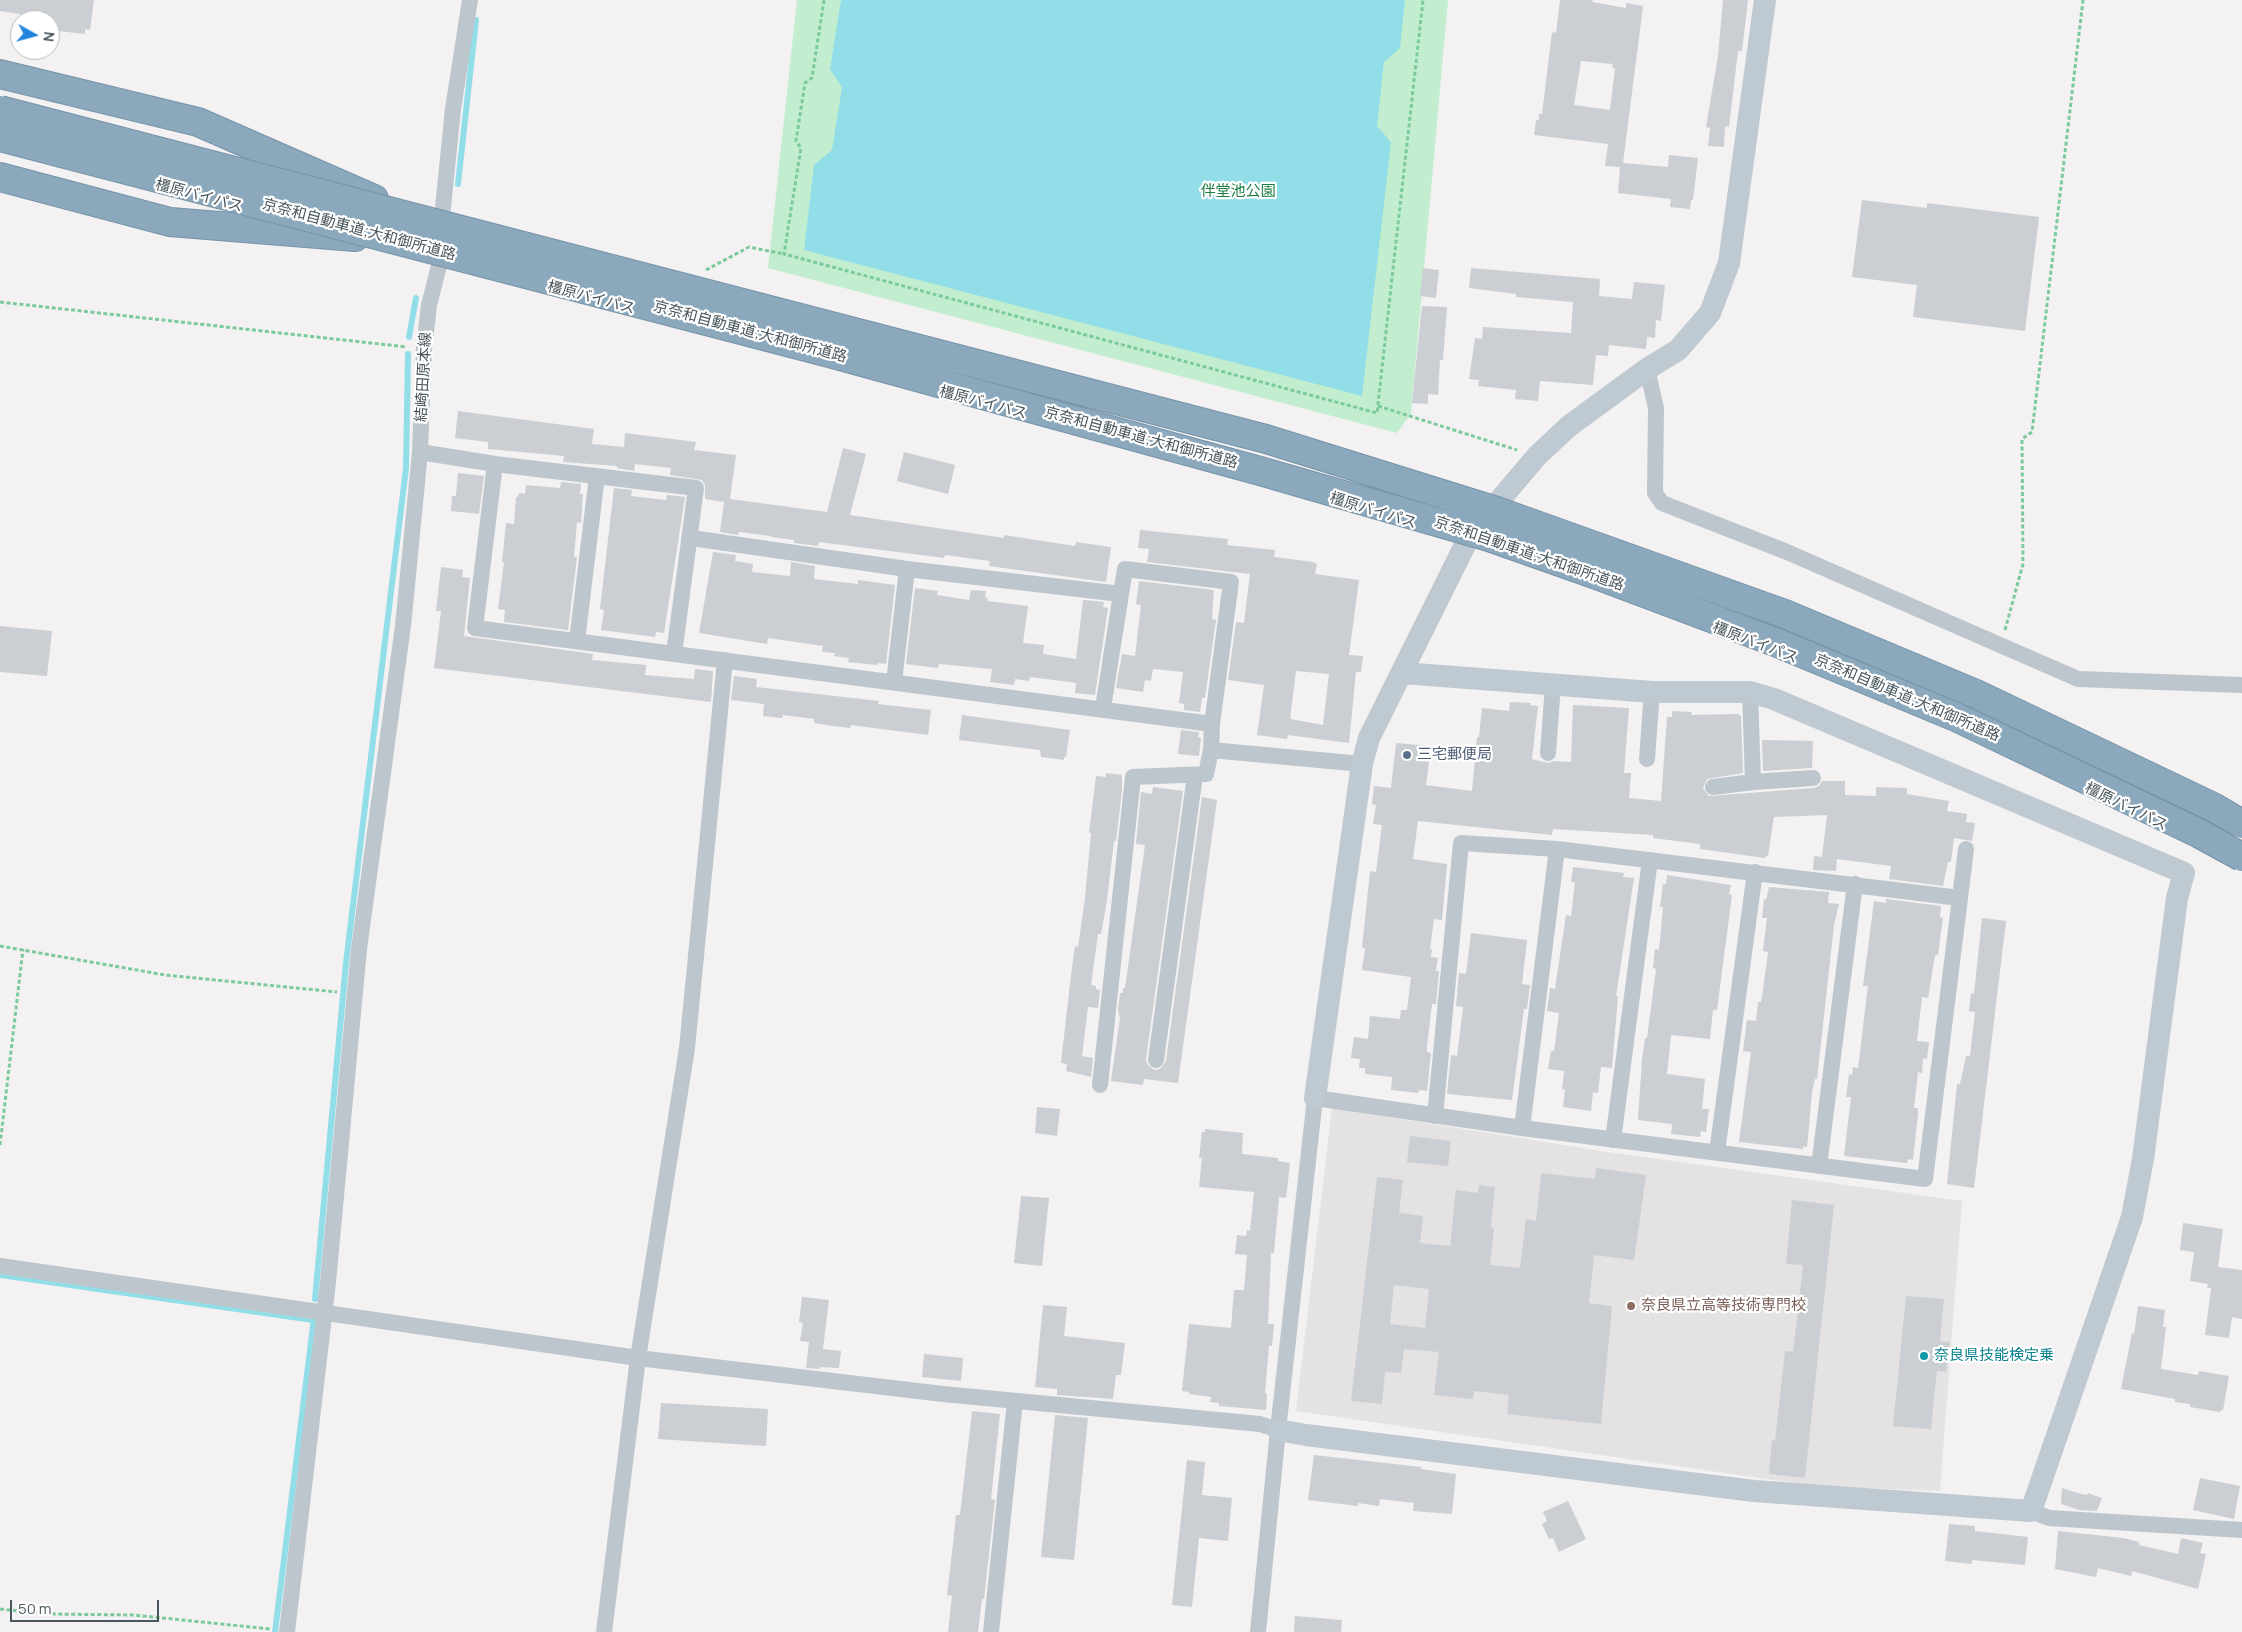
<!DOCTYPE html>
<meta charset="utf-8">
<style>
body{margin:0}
#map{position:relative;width:2242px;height:1632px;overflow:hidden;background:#f3f1f1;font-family:Manrope,sans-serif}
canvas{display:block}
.north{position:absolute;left:10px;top:10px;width:50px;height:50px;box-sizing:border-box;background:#fff;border:1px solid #b6bbbe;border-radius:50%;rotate:97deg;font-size:14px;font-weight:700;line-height:20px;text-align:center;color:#49565d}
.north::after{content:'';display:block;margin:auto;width:18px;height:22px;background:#2284dc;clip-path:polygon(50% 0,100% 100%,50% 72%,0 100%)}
.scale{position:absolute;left:10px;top:1600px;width:149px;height:22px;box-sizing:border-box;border:2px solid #49565d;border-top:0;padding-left:6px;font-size:15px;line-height:18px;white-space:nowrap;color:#49565d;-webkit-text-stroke:4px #fff;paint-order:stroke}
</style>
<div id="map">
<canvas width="2242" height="1632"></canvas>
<div class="north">N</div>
<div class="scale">50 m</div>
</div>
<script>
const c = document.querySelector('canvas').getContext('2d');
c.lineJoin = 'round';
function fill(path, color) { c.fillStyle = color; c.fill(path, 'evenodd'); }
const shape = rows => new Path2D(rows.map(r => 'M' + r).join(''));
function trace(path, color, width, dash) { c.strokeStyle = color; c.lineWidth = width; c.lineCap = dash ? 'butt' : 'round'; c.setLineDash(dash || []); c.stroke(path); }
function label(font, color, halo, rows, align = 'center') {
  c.font = font + ' Manrope,"Noto Sans JP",sans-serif'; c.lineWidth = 4.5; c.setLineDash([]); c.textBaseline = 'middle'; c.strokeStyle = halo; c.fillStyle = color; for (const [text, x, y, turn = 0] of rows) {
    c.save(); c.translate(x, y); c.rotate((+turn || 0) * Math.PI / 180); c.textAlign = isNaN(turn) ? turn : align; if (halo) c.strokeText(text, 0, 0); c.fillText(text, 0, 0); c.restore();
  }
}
fill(shape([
 [1332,1108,1608,1152,1962,1201,1940,1491,1815,1486,1296,1411]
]), '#e4e2e2');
fill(shape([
 [797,0,1448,0,1411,414,1397,433,768,268]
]), '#c2eecf');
fill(shape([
 [841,0,1405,0,1400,48,1384,62,1377,126,1391,142,1362,396,804,250,814,165,832,150,842,87,830,69]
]), '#91dee8');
trace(shape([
 [458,184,476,20],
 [409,337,416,298],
 [0,1275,313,1320],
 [315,1299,346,963,406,468,408,354],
 [275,1632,314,1318]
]), '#91dee8', 6);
fill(shape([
 [0,0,94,0,90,30,85,29,85,34,50,30,50,20,32,20,32,16,0,11],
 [1560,0,1593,0,1592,2,1626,8,1626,3,1643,6,1623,163,1668,167,1669,155,1698,158,1693,200,1691,200,1690,209,1670,207,1671,199,1618,193,1620,167,1605,166,1608,144,1534,135,1536,120,1539,120,1539,114,1542,114,1552,32,1556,33],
 [1581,61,1613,64,1612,68,1615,68,1610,110,1574,105],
 [1723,0,1748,0,1742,51,1738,51,1729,127,1725,126,1724,147,1708,146,1710,128,1706,127,1718,56],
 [1862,200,1927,208,1927,203,2039,217,2025,331,1913,317,1917,285,1852,277],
 [1423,268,1439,270,1436,298,1420,296],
 [1471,268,1600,279,1599,296,1632,299,1634,282,1665,285,1661,321,1656,320,1655,338,1647,337,1646,349,1609,345,1608,356,1596,355,1593,385,1540,381,1538,401,1515,399,1516,390,1478,386,1479,380,1469,379,1475,338,1482,339,1483,327,1571,333,1573,302,1516,297,1516,294,1469,288],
 [1422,306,1447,307,1443,360,1440,360,1438,395,1428,394,1428,404,1412,403],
 [458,411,594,429,592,444,624,447,625,433,696,442,694,450,736,455,730,499,827,512,843,448,866,454,850,515,1004,538,1004,535,1075,546,1076,542,1111,547,1106,582,989,566,990,561,945,555,944,558,819,542,818,546,794,543,794,540,771,537,771,536,739,532,738,535,720,532,724,502,705,499,705,485,702,480,670,475,671,468,635,464,634,471,617,468,617,466,563,462,564,456,488,449,488,442,455,438],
 [904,452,955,465,948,494,897,481],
 [458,473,484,476,479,514,451,511,452,496,456,496],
 [561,482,581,484,580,494,583,494,581,523,577,522,574,557,577,557,568,630,504,622,505,610,498,609,504,562,502,562,506,523,514,524,516,497,518,497,519,493,525,494,526,485,560,488],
 [614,488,632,490,631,496,666,500,667,495,685,497,664,633,656,632,655,637,601,630,604,610,600,609],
 [1140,530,1228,539,1227,545,1275,550,1274,557,1313,562,1317,564,1315,574,1359,580,1349,655,1363,656,1361,672,1356,672,1349,743,1288,735,1287,739,1257,735,1264,685,1228,680,1236,622,1244,623,1250,574,1147,562,1149,549,1138,548],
 [1296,671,1329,674,1323,725,1290,719],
 [713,552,736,555,735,561,753,564,752,572,790,576,791,562,815,566,814,579,858,584,858,580,895,585,886,664,878,663,877,665,848,662,849,658,834,656,835,653,822,652,823,646,768,638,767,644,699,633],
 [441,567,463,570,462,577,470,578,464,636,593,654,592,660,646,665,645,675,694,679,695,669,713,671,711,702,434,668,441,611,436,611],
 [1139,581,1214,590,1212,619,1216,620,1205,698,1202,698,1200,712,1184,710,1184,704,1179,703,1183,672,1153,669,1151,681,1145,680,1143,692,1116,688,1122,654,1135,656,1141,605,1136,604],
 [915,588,938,591,937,595,969,600,971,590,986,591,985,597,988,598,987,601,1028,606,1023,643,1044,645,1043,654,1076,659,1083,600,1104,602,1103,607,1108,608,1095,695,1075,693,1076,683,1070,682,1030,677,1029,681,1015,679,1014,685,990,682,992,669,939,664,938,668,906,664],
 [0,626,52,631,47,676,0,672],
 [734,676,757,679,756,687,879,701,878,704,931,710,928,735,851,725,850,728,833,726,814,723,814,719,783,715,782,718,763,716,764,704,731,700],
 [1510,702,1531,703,1530,705,1538,706,1532,759,1548,763,1554,761,1571,762,1573,705,1629,708,1624,773,1631,773,1629,798,1661,801,1667,717,1672,717,1672,711,1692,712,1691,715,1738,714,1741,716,1743,773,1707,779,1703,788,1709,796,1814,788,1819,786,1822,781,1845,781,1845,795,1876,796,1876,787,1907,788,1907,794,1949,801,1947,811,1967,814,1966,822,1975,823,1972,841,1954,838,1951,862,1948,862,1943,886,1889,879,1891,866,1837,859,1836,871,1813,870,1814,856,1822,857,1827,815,1774,817,1768,856,1766,856,1765,858,1700,849,1700,844,1653,838,1653,835,1553,829,1552,835,1418,821,1413,859,1447,864,1442,920,1434,919,1430,949,1432,949,1431,957,1438,958,1436,971,1439,971,1436,1004,1432,1004,1427,1046,1427,1052,1431,1053,1427,1091,1419,1090,1418,1093,1391,1090,1392,1077,1365,1074,1365,1068,1359,1068,1360,1059,1351,1058,1354,1037,1368,1039,1370,1016,1400,1019,1401,1010,1407,1010,1411,977,1362,970,1365,948,1362,948,1370,871,1376,872,1382,825,1373,824,1376,805,1372,804,1374,786,1391,788,1396,743,1431,746,1426,785,1472,791,1477,737,1479,737,1482,708,1509,711],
 [962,715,1070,730,1066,757,1064,757,1064,760,1041,757,1040,750,959,740],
 [1181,730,1199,732,1198,737,1201,738,1199,756,1178,754],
 [1762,740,1813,741,1812,768,1763,771],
 [1106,773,1122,775,1122,790,1116,841,1114,841,1107,900,1101,934,1098,934,1091,985,1096,986,1096,989,1100,990,1098,1008,1088,1007,1082,1056,1093,1058,1091,1077,1066,1071,1067,1064,1061,1063,1071,975,1075,946,1078,947,1085,898,1091,833,1089,833,1096,776,1106,777],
 [1153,787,1183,791,1146,1059,1147,1064,1154,1070,1160,1069,1166,1061,1202,797,1217,800,1178,1083,1144,1079,1143,1085,1111,1081,1120,1018,1118,1010,1120,993,1123,993,1123,988,1125,988,1145,845,1136,844,1141,792,1152,794],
 [1573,867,1624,873,1623,877,1634,878,1616,996,1618,996,1612,1068,1601,1067,1598,1093,1593,1092,1591,1111,1563,1107,1565,1090,1562,1089,1564,1071,1548,1069,1551,1051,1554,1051,1559,1013,1547,1011,1550,988,1555,989,1566,915,1571,916,1575,882,1571,882],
 [1667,875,1731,885,1729,894,1732,895,1717,1010,1713,1010,1710,1039,1671,1035,1667,1074,1705,1079,1702,1109,1709,1109,1706,1132,1701,1131,1700,1137,1671,1134,1672,1124,1638,1120,1642,1059,1645,1038,1647,1038,1656,969,1653,968,1655,949,1659,950,1663,907,1660,907,1663,884,1666,884],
 [1769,887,1829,892,1828,903,1839,904,1834,925,1817,1079,1815,1079,1812,1093,1807,1147,1803,1146,1803,1149,1739,1142,1751,1052,1743,1051,1747,1020,1756,1021,1758,1002,1761,1002,1763,990,1768,952,1763,951,1767,918,1762,918,1764,899,1766,900],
 [1886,899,1941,906,1940,917,1943,918,1938,955,1935,955,1928,998,1922,997,1917,1041,1929,1042,1927,1059,1923,1058,1922,1073,1918,1072,1914,1108,1918,1108,1918,1114,1913,1160,1908,1159,1907,1163,1844,1156,1851,1097,1846,1097,1849,1074,1852,1075,1853,1067,1858,1068,1868,986,1863,986,1874,901,1886,903],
 [1982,918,2006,921,1974,1188,1947,1184,1957,1084,1960,1084,1966,1056,1970,1056,1975,1012,1969,1011,1971,993,1974,994],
 [1471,933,1527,940,1522,984,1530,985,1527,1009,1524,1009,1512,1100,1447,1094,1451,1055,1457,1056,1463,1007,1456,1006,1459,973,1466,974],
 [1037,1107,1060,1109,1057,1136,1035,1133],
 [1205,1129,1243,1133,1242,1154,1278,1158,1278,1161,1290,1163,1286,1198,1279,1197,1274,1253,1271,1253,1268,1324,1274,1324,1272,1346,1269,1346,1265,1393,1267,1394,1266,1410,1219,1406,1219,1403,1210,1402,1211,1397,1189,1394,1189,1392,1182,1391,1189,1324,1231,1328,1234,1290,1244,1290,1247,1255,1235,1254,1237,1235,1246,1236,1247,1230,1250,1231,1254,1192,1199,1187,1202,1158,1199,1158,1202,1132,1205,1132],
 [1410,1136,1451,1141,1448,1166,1407,1162],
 [1596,1168,1646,1175,1634,1260,1594,1255,1589,1303,1612,1306,1601,1424,1507,1414,1509,1395,1474,1391,1473,1399,1434,1395,1439,1352,1404,1349,1401,1373,1385,1372,1382,1404,1351,1401,1377,1177,1403,1180,1399,1213,1423,1216,1420,1243,1450,1246,1456,1190,1478,1193,1479,1185,1495,1187,1491,1227,1494,1228,1490,1265,1520,1268,1526,1219,1536,1221,1541,1173,1595,1179],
 [1394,1285,1429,1289,1425,1328,1390,1324],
 [1021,1196,1049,1198,1042,1266,1014,1263],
 [1792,1200,1834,1205,1805,1478,1769,1474,1772,1440,1775,1441,1785,1351,1793,1352,1803,1265,1786,1264],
 [2183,1223,2223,1229,2218,1267,2242,1270,2242,1319,2232,1317,2229,1338,2205,1335,2211,1288,2207,1288,2208,1284,2190,1281,2194,1252,2180,1250],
 [1906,1296,1944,1299,1940,1341,1950,1342,1946,1372,1937,1371,1931,1429,1893,1426],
 [802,1297,829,1300,823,1349,841,1351,839,1368,820,1367,820,1369,806,1368,809,1342,800,1341,803,1323,799,1322],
 [1043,1305,1067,1307,1064,1336,1125,1343,1121,1375,1116,1375,1113,1399,1057,1395,1057,1389,1035,1387],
 [2138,1306,2165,1310,2163,1327,2166,1327,2161,1369,2198,1375,2199,1371,2229,1376,2223,1410,2221,1410,2220,1412,2190,1407,2190,1404,2175,1402,2175,1399,2121,1389,2132,1333,2134,1334],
 [924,1354,963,1358,961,1381,922,1377],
 [661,1403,768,1409,766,1446,658,1439],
 [972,1411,1000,1414,991,1499,995,1500,984,1599,982,1599,978,1632,948,1632,952,1596,947,1595,953,1544,956,1515,960,1515],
 [1055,1415,1088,1418,1074,1560,1041,1557],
 [1314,1455,1421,1467,1421,1469,1456,1474,1452,1514,1413,1511,1414,1503,1380,1499,1379,1506,1358,1503,1358,1506,1308,1500],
 [1187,1460,1205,1462,1202,1495,1232,1498,1228,1541,1199,1538,1192,1607,1172,1605],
 [2200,1478,2240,1486,2234,1519,2193,1510],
 [2062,1488,2081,1494,2087,1495,2088,1493,2102,1498,2097,1511,2079,1510,2061,1504],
 [1568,1501,1586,1539,1559,1552,1553,1538,1549,1539,1542,1524,1547,1521,1543,1512],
 [1949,1524,1975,1526,1975,1531,2028,1537,2025,1565,1972,1560,1972,1564,1945,1561],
 [2058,1531,2123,1538,2139,1542,2139,1545,2178,1554,2181,1538,2203,1543,2200,1553,2206,1554,2198,1589,2132,1571,2131,1576,2098,1568,2096,1577,2055,1569],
 [1295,1616,1342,1620,1341,1632,1294,1632]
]), '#cbced3');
const highway = shape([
 [0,74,198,122,374,199],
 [0,177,170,222,355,237]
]);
trace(highway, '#7693a9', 30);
trace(shape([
 [824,0,812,78,805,83,796,141,801,148,784,254,1377,413,1423,0],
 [706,270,749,247,784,254],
 [0,302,407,347],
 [1378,406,1517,450],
 [2005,630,2023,564,2022,439,2032,432,2083,0],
 [0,946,165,975,337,992],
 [0,1145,23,949],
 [0,1609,48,1614,134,1615,270,1629]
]), '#7bca9c', 3, [4, 2.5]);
trace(shape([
 [442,217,453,109,470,0],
 [1647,369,1656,408,1655,493,1662,503,1787,552,2078,679,2242,685],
 [420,452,495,464,696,488,674,654],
 [495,464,475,628,1212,724,1211,750,1362,764],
 [691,538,907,569,1121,594],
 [577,641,597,476],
 [894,682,907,569],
 [1750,692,1753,782],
 [1103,708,1125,569,1231,582,1212,724],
 [1548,753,1553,685],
 [1647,759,1652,692],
 [1713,787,1753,782,1813,778],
 [1960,898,1966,849],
 [1156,1060,1195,775],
 [1100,1085,1133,777,1206,774,1211,750],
 [1522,1128,1557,849],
 [1613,1140,1650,860],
 [1717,1152,1755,872],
 [1819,1166,1855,884],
 [0,1266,638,1358,943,1394,1260,1424,1278,1430],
 [2031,1511,2049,1518,2242,1530],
 [287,1632,328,1282,359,949,403,626,420,452,424,349,429,305,441,258],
 [604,1632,638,1358,687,1048,725,660],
 [991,1632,1015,1401],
 [1258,1632,1278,1430,1315,1098,1522,1128,1925,1179,1960,898,1557,849,1461,843,1435,1116]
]), '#bdc6cd', 16);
trace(shape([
 [1315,1098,1362,764,1369,738,1468,539,1481,522,1537,456,1569,426,1647,369,1678,350,1710,313,1729,263,1765,0],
 [1278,1430,1306,1435,1754,1491,2031,1511,2132,1217,2143,1159,2177,898,2184,873,1774,699,1750,692,1652,692,1402,673]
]), '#bec9d1', 22);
trace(highway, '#8ba8bd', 28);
const highwayBridge = shape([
 [0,110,1266,439,1497,511,1785,614,1976,694,2213,807,2242,824],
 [0,137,829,353,1260,471,1489,537,1597,575,1775,642,1958,718,2198,833,2242,857]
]);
trace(highwayBridge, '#7693a9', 30, []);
trace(highwayBridge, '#8ba8bd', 28);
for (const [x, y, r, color] of [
 [1407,755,5,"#5c6f8a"],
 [1631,1306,5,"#8d6e63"],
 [1924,1356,5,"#0f9aa8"]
]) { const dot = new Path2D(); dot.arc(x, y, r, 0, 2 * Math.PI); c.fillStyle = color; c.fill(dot); trace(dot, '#fff', 2); }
label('15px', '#1c7d43', '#fff', [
 ["伴堂池公園",1238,192]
]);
label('15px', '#49565d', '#fff', [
 ["橿原バイパス",199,196,15],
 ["京奈和自動車道;大和御所道路",359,230,15],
 ["橿原バイパス",591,298,15],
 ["京奈和自動車道;大和御所道路",750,332,15],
 ["結崎田原本線",424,377,-87],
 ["橿原バイパス",983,403,15],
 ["京奈和自動車道;大和御所道路",1141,438,15],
 ["橿原バイパス",1373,511,17],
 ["京奈和自動車道;大和御所道路",1529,554,19],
 ["橿原バイパス",1755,643,21],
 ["京奈和自動車道;大和御所道路",1907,698,23],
 ["橿原バイパス",2126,807,26]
]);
label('15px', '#4e5e75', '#fff', [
 ["三宅郵便局",1417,755]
], 'left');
label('15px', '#785e54', '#fff', [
 ["奈良県立高等技術専門校",1641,1306]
], 'left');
label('15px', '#0d838f', '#fff', [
 ["奈良県技能検定乗",1934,1356]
], 'left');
</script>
